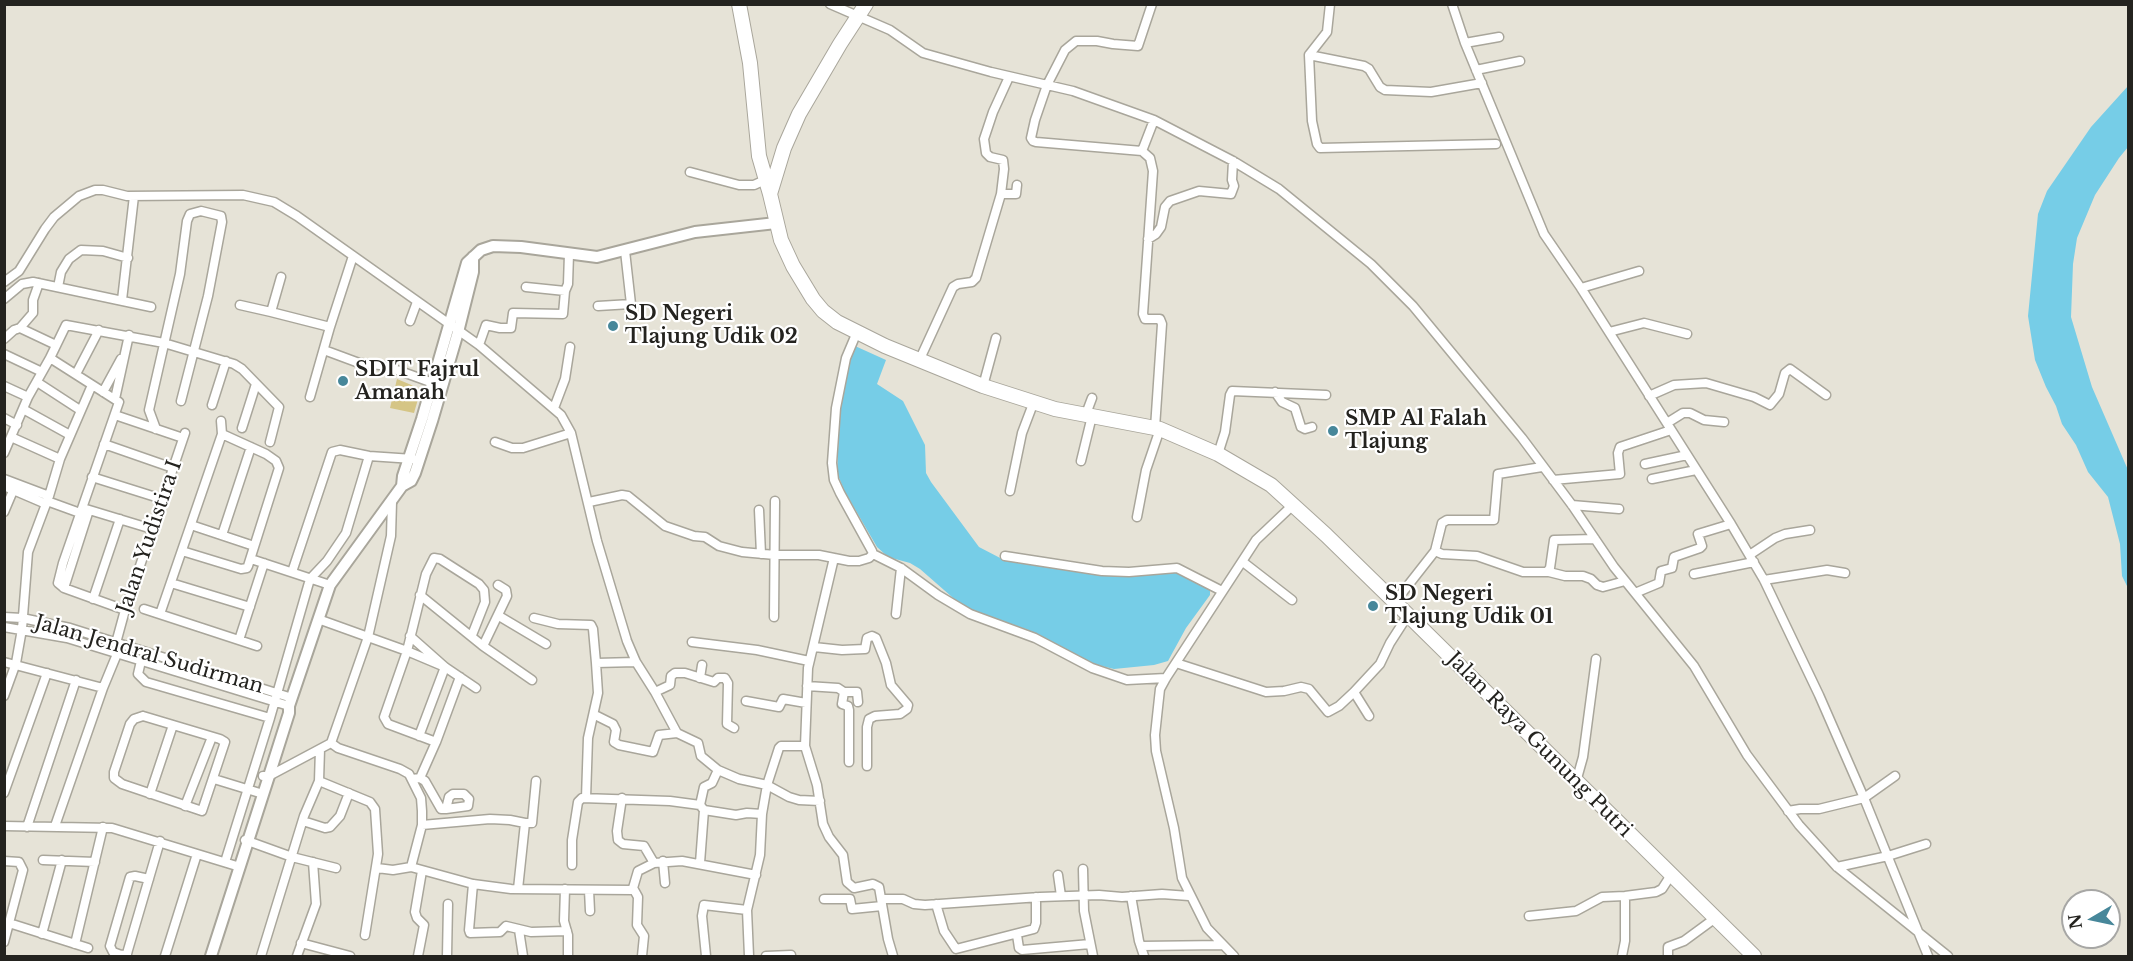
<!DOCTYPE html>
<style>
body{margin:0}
#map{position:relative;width:2133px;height:961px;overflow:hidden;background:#e6e3d7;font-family:"Libre Baskerville",serif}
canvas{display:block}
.frame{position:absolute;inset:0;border:6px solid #24231f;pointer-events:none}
.north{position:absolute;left:2061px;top:889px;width:60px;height:60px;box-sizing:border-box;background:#fff;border:2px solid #a7a7a5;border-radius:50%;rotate:261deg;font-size:16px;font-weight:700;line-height:24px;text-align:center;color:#24231f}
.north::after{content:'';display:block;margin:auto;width:21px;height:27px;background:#47879a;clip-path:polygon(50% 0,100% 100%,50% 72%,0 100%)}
</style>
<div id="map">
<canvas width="2133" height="961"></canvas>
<div class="frame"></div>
<div class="north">N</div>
</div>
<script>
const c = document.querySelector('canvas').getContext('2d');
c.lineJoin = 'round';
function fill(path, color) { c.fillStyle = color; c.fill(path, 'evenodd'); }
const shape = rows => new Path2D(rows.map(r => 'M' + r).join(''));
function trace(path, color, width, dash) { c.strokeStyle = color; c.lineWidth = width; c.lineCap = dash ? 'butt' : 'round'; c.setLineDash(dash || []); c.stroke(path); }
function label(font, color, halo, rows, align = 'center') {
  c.font = font + ' "Libre Baskerville",serif'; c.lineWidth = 4.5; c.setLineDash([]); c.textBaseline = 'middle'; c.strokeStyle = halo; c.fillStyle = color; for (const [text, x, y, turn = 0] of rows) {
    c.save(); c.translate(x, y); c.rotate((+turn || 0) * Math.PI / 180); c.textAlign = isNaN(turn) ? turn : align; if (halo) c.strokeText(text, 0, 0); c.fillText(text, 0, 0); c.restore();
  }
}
fill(shape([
 [397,379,421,389,414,413,390,408]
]), '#d5c585');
fill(shape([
 [2128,86,2128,147,2119,158,2095,195,2077,238,2073,264,2071,317,2092,387,2128,470,2128,588,2122,576,2120,544,2108,497,2088,472,2076,445,2062,424,2056,406,2046,387,2035,360,2028,316,2038,214,2047,191,2091,127],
 [855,346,886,360,877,384,903,401,925,445,926,473,931,482,979,547,1004,560,1182,572,1210,588,1210,595,1186,628,1168,661,1154,665,1114,669,1093,664,1026,629,972,611,960,604,920,569,910,563,888,557,877,547,845,492,837,473,840,409,851,353]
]), '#76cde7');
const minor = shape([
 [830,4,890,30,923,53,991,72,1073,91,1154,120,1233,161,1279,189,1371,264,1413,306,1522,438,1572,505,1614,567,1694,666,1747,755,1799,825,1837,867,1948,956],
 [1152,4,1138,46,1113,44,1097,41,1076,41,1065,50,1047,85,1035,120,1031,138,1033,141,1036,142,1142,151,1150,158,1153,171,1143,314,1145,319,1160,319,1162,324,1155,428],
 [1330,4,1327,32,1309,55,1312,121,1317,144,1320,148,1496,144],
 [1452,4,1465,43,1544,234,1581,288,1731,524,1764,580,1819,695,1864,798,1928,956],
 [1465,43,1499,37],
 [1309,55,1364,66,1369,69,1380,87,1385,90,1431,92,1482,83],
 [1476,70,1520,61],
 [1142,151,1154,120],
 [690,172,739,185,754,185,765,180],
 [1001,194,1016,194,1017,185],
 [1148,239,1156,234,1161,227,1165,207,1170,201,1199,191,1231,194,1234,186,1232,180,1233,161],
 [4,282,19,271,45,229,54,217,79,196,95,190,103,190,127,196,243,195,274,202,297,216,479,345,561,415,571,433,597,541,627,641,636,662,655,692,677,733,698,743,701,756,718,770,739,779,767,785,789,797,799,800,820,801],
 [58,287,61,272,69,259,81,250,103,251,128,258],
 [526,287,565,291],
 [1581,288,1639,271],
 [4,299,22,284,33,282,151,307],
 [122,300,134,196],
 [240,305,271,312,281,277],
 [598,306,631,304,625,251],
 [271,312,330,327],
 [410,321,417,302],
 [20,328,33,313,33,300,39,283],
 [1609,332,1644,323,1687,334],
 [4,339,14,330,20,328,56,345],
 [479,345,486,325,500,328,511,328,513,313,563,314,565,291,568,284,569,254],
 [324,350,359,363,380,365,400,371,433,383],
 [4,354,42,372],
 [50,358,119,402,63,563,58,583,64,588,125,610],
 [919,361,953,287,958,284,972,282,976,278,1001,194,1004,169,1003,160,990,157,986,153,984,139,993,112,1009,77],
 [76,374,99,330],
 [37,382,80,410],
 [4,386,28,397],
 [983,386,996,338],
 [103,392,121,359],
 [1275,392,1282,402,1295,408,1301,427,1305,429,1312,427],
 [1649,396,1674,385,1706,383,1754,397,1770,405,1779,394,1785,373,1790,369,1826,395],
 [310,397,330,327,353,256],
 [115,399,129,335],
 [212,405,226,361],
 [554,408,565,379,570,347],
 [23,409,70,435],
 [1086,414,1092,398],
 [115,415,183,438],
 [4,418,17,425],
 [1667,423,1683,413,1690,413,1704,420,1724,422],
 [242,428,256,384],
 [156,429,149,410,180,274,187,221,190,214,201,211,221,216,222,222,208,296,181,401],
 [11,437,60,459],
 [495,442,512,448,523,448,571,433],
 [104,444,173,468],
 [4,453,28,397,50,358,66,325,164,343,234,364,242,369,279,407,270,442],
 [1218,454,1225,432,1230,395,1232,391,1326,395],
 [1081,461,1092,416],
 [1645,464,1687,455],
 [1542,467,1498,474,1494,520,1447,520,1442,523,1435,551,1442,554,1477,556,1523,572,1547,572,1550,568,1554,540,1595,539],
 [92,477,162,499],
 [4,479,49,496],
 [1652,479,1696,470],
 [1553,480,1620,474,1618,453,1620,447,1671,430],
 [4,486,46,504],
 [1010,491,1022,433,1033,404],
 [47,501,80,513],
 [589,502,622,495,628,496,665,526,694,536,705,537,719,546,742,552,775,555,819,555,849,561,859,561,869,558,873,554,872,551,840,493,834,480,832,463,836,408,846,358,857,332],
 [1572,505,1619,509],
 [86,509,152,529],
 [759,510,761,554],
 [4,512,15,486],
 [1137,517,1146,470,1160,429],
 [191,525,254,546],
 [222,535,251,447],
 [182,551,241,569,247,568,248,566,279,468,276,461,266,454,222,434],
 [873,554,901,568,938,595,970,614,1035,638,1092,668,1127,680,1166,678],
 [1751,554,1775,538,1785,534,1810,530],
 [1005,556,1102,571,1129,572,1177,568,1222,591],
 [834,558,808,668,805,746,817,785,823,824,829,837,843,855,847,882,854,888,873,884,879,887,888,939,893,956],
 [251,559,330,585],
 [1243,562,1292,600],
 [292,572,332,452,340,450,369,456,413,459],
 [1549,572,1565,576,1583,576,1591,579,1597,585,1603,587,1625,581],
 [1694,574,1754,562],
 [1764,580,1827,570,1845,573],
 [171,583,250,607],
 [64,588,89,510],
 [1635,593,1659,583,1661,571,1672,568,1674,557,1700,548,1702,546,1698,534,1731,524],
 [420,595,483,646,532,680],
 [93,599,120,519],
 [1395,602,1435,551],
 [144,609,257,646],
 [160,614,222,434,221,421],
 [896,614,901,568],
 [499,616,546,644],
 [4,617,22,618,70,628,292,698],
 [774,617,775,501],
 [534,618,558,624,591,625,593,629,596,663],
 [318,619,407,651,445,667,419,736],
 [4,627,67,638,289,706],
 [410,636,445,667,476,688],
 [239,640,264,563],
 [692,642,757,650,809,661],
 [483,646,507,596,506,590,498,585],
 [814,647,842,650,865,649,867,638,872,636,876,638,886,663,891,685,908,705,907,709,900,714,875,716,869,719,867,727,867,766],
 [141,661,138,674,146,682,270,718],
 [4,662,103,688],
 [1176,663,1266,692,1284,691,1301,687,1309,689,1328,712,1339,706,1354,692,1380,664,1390,643,1408,615],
 [700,678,702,665],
 [807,686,838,688,844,692,842,704,848,706,849,710,849,762],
 [655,692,670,685,671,676,675,673,685,673,714,682,718,678,725,678,728,683,727,724,734,728],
 [844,692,857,692,858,702],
 [1354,692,1369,716],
 [4,696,16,663,22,629,28,552,49,496,60,459,92,385],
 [746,701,779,707,783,699,806,703],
 [595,715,613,724,616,730,614,742,619,745,653,752,659,735,677,733],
 [143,716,220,739,225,742,202,811,122,784,114,778,114,772,130,724,134,719,143,716],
 [436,742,388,724,384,717,407,651,426,574,434,558,440,559,479,584,484,590,485,602,472,635],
 [331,743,338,748,400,769,409,774,421,798,422,811,422,825,411,867],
 [263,776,269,776,331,743,368,637,391,536,392,502],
 [420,778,436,742,460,677],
 [214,779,263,794],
 [412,779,420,778,425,781,441,809,446,809,468,806,469,799,464,794,453,794,449,797,446,809],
 [319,781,370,802,375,809,378,854,365,935],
 [1576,782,1583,757,1596,659],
 [4,793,47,673],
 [150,794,173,725],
 [586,798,588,738,598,693,596,663,636,662],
 [622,798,617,831,618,840,623,844,644,846,654,863,682,861,756,875],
 [700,805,704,787,712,783,718,770],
 [185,806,212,737],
 [1788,811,1800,809,1819,809,1864,798,1895,776],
 [303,821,325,828,330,827,340,816,349,793],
 [525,823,532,823,536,781],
 [422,825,490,819,510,820,525,823,518,889],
 [4,826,112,828,240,867],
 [55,826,103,688,117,654,116,643,125,610,185,433],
 [27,827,76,680],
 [245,840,292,857,336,868],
 [43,860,95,862],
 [4,861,19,862,23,870,4,942],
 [663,861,665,883],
 [225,862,270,718,310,579,327,561,346,533,369,456],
 [700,863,704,810],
 [572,865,572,840,578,802,582,798,670,801,700,805,704,810,717,812,736,815,747,813,762,814],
 [1837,867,1888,856,1926,844],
 [377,868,393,870,411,867,473,884,511,889,633,890],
 [1083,869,1084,911,1093,956],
 [1058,875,1061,896],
 [149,879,135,876,130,877,110,946,113,952,121,955,127,954,128,950,160,841],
 [473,884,469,930,470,933,500,932,506,926,531,932,567,931],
 [565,889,564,921,568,935,568,956],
 [589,890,590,911],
 [1131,896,1139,941,1144,956],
 [824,899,850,899,852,909,882,906],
 [881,899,903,899,914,904,925,905,1040,897,1099,895,1122,897,1162,894,1189,896],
 [936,904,944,931,956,949,1034,929,1036,923,1036,897],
 [1529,916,1576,911,1602,897,1625,896,1656,892,1662,889,1671,875],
 [9,923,88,948],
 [519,930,523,956],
 [42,934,62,860],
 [1017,935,1019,948,1022,950,1090,944],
 [301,943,350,956],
 [75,944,103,827],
 [1141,946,1223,945],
 [165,956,197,854],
 [261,956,304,816,319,781,320,749],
 [297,956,316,904,313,862],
 [418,956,424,925,417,918,415,912,422,871],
 [447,956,448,904],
 [642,956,644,936,637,925,638,897,633,888,638,871,654,863],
 [706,956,702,916,704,905,747,910],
 [749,956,747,910,760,855,762,814,767,785,779,748,781,746,805,746],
 [766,956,791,955],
 [1234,956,1207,928,1182,878,1174,828,1156,751,1155,735,1159,698,1160,689,1166,678,1256,540,1294,504],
 [1622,956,1625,941,1625,896],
 [1668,956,1668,947,1684,941,1714,919]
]);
const tertiary = shape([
 [402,486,411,481,415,473,432,421,458,332,473,272,473,257],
 [211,956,269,776,289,713,289,706,330,585,402,486,403,476,422,419,467,263,481,250,493,246,521,247,597,257,695,232,776,223]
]);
const primary = shape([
 [739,4,750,63,759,156,770,194],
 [866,4,840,44,799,114,784,148,770,194,781,240,793,266,813,299,823,311,837,322,885,346,983,386,1055,409,1160,429,1218,454,1271,485,1326,535,1408,615,1754,956]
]);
trace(minor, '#a9a69b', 11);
trace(tertiary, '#a9a69b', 14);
trace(primary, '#a9a69b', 16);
trace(minor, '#fff', 8);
trace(tertiary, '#fff', 10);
trace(primary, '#fff', 14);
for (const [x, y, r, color] of [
 [613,326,6,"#47879a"],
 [343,381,6,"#47879a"],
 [1333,431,6,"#47879a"],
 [1373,606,6,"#47879a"]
]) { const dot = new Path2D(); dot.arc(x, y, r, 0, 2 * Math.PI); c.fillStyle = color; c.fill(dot); trace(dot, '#fff', 2); }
label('bold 20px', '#24231f', '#fff', [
 ["SD Negeri",625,314],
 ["Tlajung Udik 02",625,337],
 ["SDIT Fajrul",355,370],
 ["Amanah",355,393],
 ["SMP Al Falah",1345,419],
 ["Tlajung",1345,442],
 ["SD Negeri",1385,594],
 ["Tlajung Udik 01",1385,617]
], 'left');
label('20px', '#24231f', '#fff', [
 ["Jalan Yudistira I",150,537,-71],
 ["Jalan Jendral Sudirman",149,655,16],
 ["Jalan Raya Gunung Putri",1539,745,45]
]);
</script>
